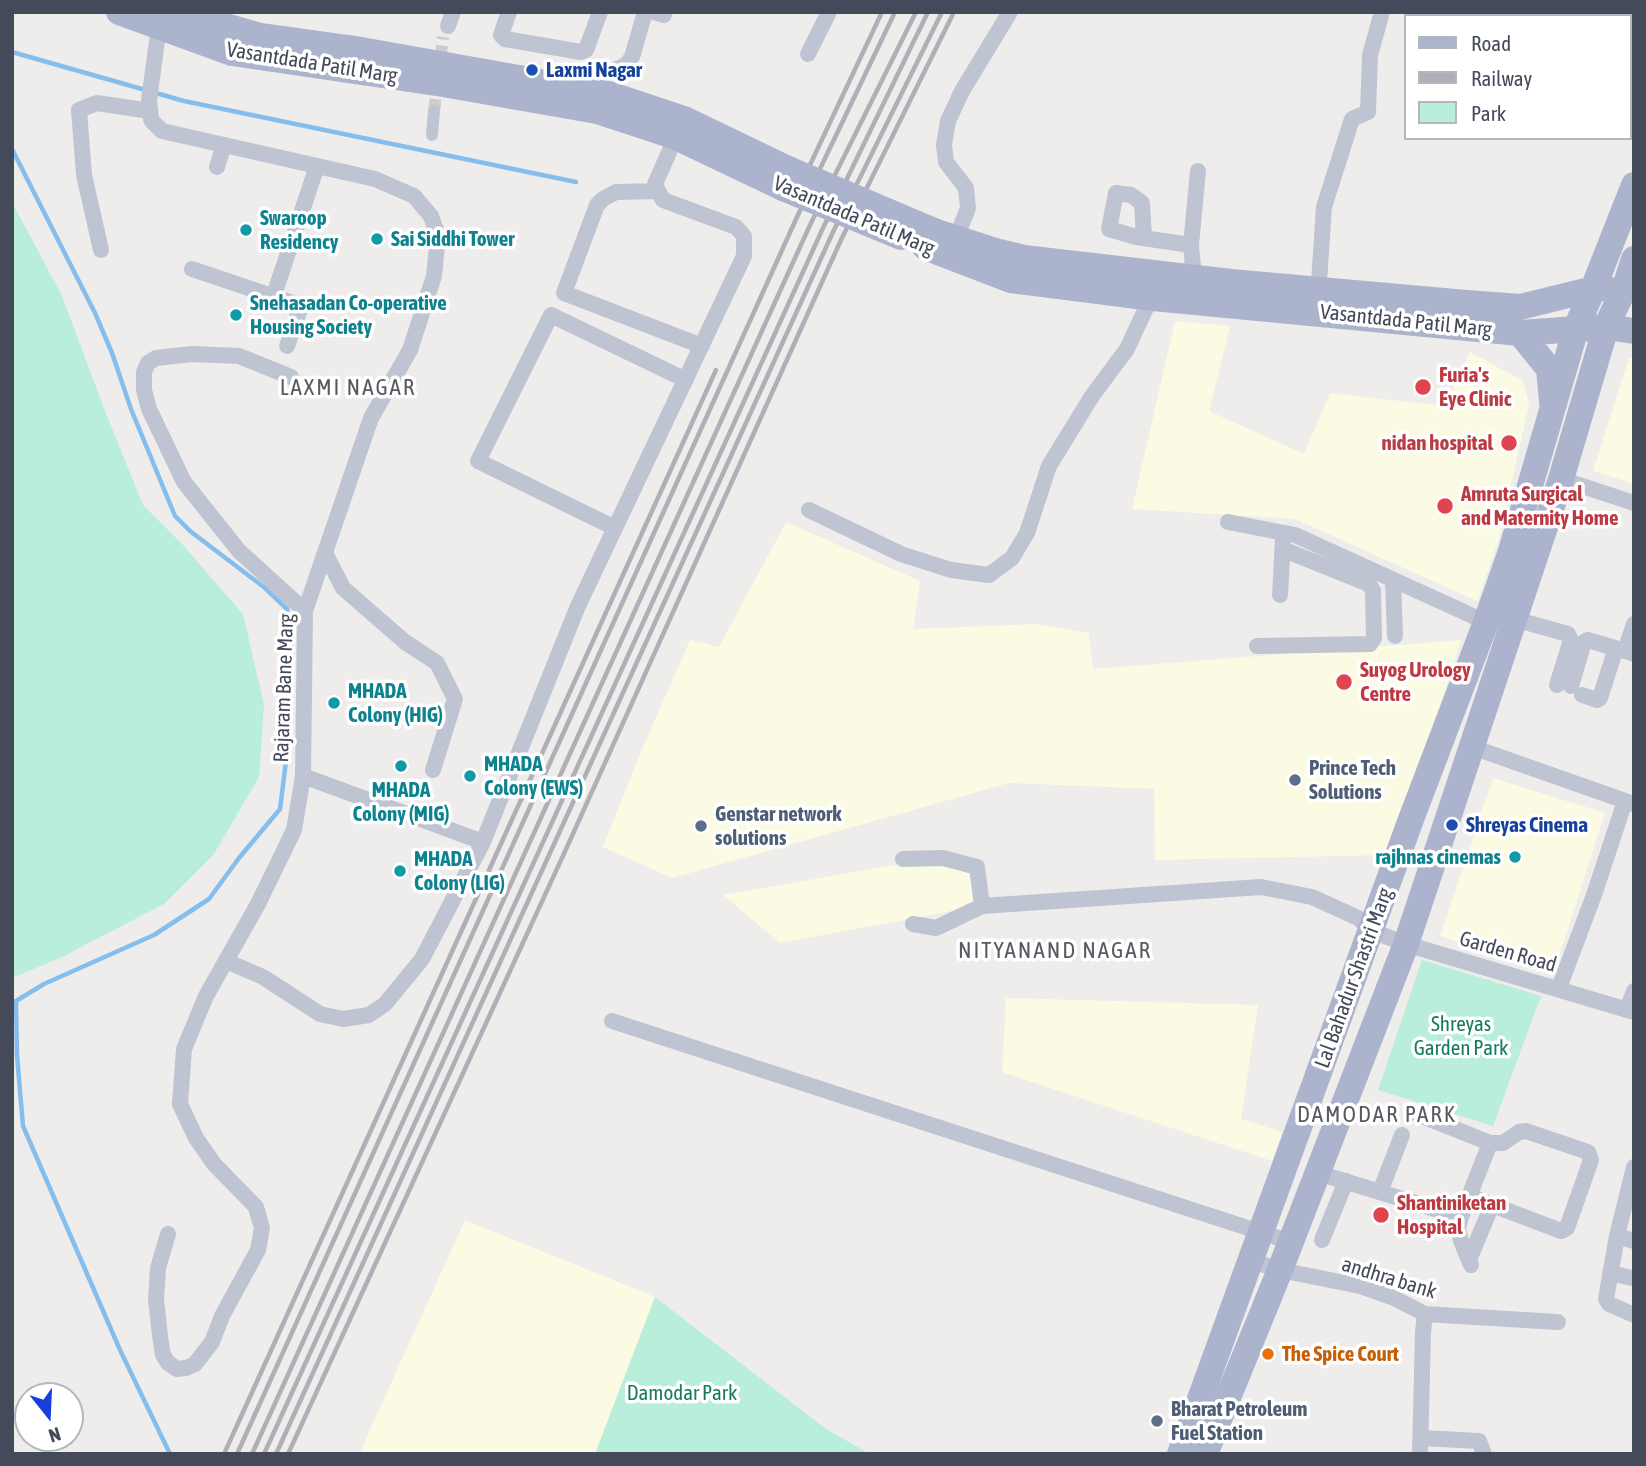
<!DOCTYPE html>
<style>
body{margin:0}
#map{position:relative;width:1646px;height:1466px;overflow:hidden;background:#efecec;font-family:"Asap Condensed",sans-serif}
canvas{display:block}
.frame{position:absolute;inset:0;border:14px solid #444a59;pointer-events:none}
.legend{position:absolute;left:1404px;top:14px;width:228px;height:126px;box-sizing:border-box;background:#fff;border:2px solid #b4b7bd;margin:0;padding:9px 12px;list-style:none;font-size:21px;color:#444a59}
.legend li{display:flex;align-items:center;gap:14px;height:35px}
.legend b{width:35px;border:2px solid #b4b7bd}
.north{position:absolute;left:14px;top:1382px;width:70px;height:70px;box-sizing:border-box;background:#fff;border:2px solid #b4b7bd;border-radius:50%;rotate:162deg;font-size:19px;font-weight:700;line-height:28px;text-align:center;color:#444a59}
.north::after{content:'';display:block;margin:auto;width:24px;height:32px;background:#173fde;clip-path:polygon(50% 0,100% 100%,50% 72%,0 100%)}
</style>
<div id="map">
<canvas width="1646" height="1466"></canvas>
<div class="frame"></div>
<ul class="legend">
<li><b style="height:9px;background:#abb4cc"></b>Road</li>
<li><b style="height:9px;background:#aeafb7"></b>Railway</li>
<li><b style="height:19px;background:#b8eeda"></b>Park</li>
</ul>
<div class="north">N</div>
</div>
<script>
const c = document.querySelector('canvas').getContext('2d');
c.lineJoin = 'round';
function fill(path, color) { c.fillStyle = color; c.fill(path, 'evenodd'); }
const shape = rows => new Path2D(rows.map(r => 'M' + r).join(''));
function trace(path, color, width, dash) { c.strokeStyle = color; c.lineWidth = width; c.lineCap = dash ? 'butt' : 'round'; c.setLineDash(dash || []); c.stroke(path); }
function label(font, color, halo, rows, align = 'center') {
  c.font = font + ' "Asap Condensed",sans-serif'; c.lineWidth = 7; c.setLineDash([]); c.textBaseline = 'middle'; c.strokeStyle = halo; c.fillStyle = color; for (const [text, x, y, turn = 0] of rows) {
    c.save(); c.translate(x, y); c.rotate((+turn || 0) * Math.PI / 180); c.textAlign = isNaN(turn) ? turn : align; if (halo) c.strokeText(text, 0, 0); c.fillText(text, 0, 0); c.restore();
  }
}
fill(shape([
 [1175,321,1230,326,1209,411,1304,454,1330,393,1445,406,1470,352,1523,381,1529,404,1499,539,1477,601,1295,519,1132,509],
 [1629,358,1634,359,1634,484,1593,471],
 [786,522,920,581,913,629,1036,624,1089,633,1093,669,1461,640,1434,725,1388,855,1155,860,1154,789,1009,783,672,878,603,847,640,754,690,640,719,647],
 [1493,778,1605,813,1554,972,1440,936],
 [911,862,979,864,979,906,780,943,723,895],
 [1006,998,1258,1005,1241,1119,1282,1132,1272,1161,1002,1072],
 [465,1220,655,1297,595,1454,359,1454]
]), '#fbfae3');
fill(shape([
 [12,202,62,296,105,411,143,505,182,544,243,614,264,705,259,777,214,854,164,904,62,957,12,978],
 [1422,960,1541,996,1493,1126,1378,1090],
 [655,1297,826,1429,870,1454,595,1454]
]), '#b8eeda');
trace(shape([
 [12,52,184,101,576,182],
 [12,149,95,313,112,353,131,409,175,516,190,531,265,588,287,609,292,634,286,761,280,809,239,858,209,899,154,935,44,984,16,1001,17,1055,23,1126,120,1350,170,1454]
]), '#85beec', 4.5);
trace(shape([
 [434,111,443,37]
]), '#cdcccf', 12, [12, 6]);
trace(shape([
 [432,135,434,111]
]), '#bfc4d2', 12);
trace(shape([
 [161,12,149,100,151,120,162,131,375,179,414,196,431,216,438,236,434,276,410,350,371,418,305,611,303,776,294,830,258,904,206,996,184,1049,180,1104,196,1138,214,1164,256,1207,262,1228,258,1250,222,1316,212,1342,195,1364,186,1368,177,1369,168,1363,163,1355,160,1336,156,1299,158,1268,168,1234],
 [509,12,501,35,505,39,581,52,586,50,600,12],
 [654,12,664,15],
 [448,26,453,12],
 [808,54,829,12],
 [615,70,626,65,632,57,645,12],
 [217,167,224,145],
 [658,191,616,192,603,199,597,205,564,293,702,346],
 [1144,238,1142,203,1131,195,1116,193,1109,229,1136,237,1191,245],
 [956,239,968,208,966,188,946,162,944,145,948,121,962,91,1010,12],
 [101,250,84,175,79,110,97,103,150,111],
 [192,269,299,305,300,309,287,346],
 [1194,278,1191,245,1198,171],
 [274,295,317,166],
 [1318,297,1324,207,1352,119,1368,112,1370,55,1382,12],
 [291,377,239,356,192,354,156,358,148,363,144,372,144,390,149,409,184,482,239,551,305,611],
 [1561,479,1634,503],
 [809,510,901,554,951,570,989,575,1012,558,1027,533,1049,466,1092,396,1127,349,1153,293],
 [1228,522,1295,535,1486,622],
 [615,528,478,461,551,315,686,380],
 [325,553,343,588,405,642,437,663,455,699,433,770],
 [1393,580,1395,636],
 [1280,595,1283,539],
 [1514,619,1568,634,1571,640,1557,685],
 [1634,624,1625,651,1634,654],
 [1257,646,1370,644,1374,638,1373,591,1369,584,1282,549],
 [1571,686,1584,642,1588,640,1625,651],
 [1582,695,1597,700,1600,698,1616,648],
 [1472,747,1634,804],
 [303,776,483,842],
 [903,859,943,858,977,867,982,906],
 [913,924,936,928,982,906,1261,887,1312,897,1358,918,1372,931,1406,944,1634,1012],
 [226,961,263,977,320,1014,343,1019,369,1015,385,1004,422,959,483,842,578,606,744,256,744,236,736,227,663,200,658,191,655,184,678,132],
 [1559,988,1594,895,1625,801],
 [1627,1010,1634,991],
 [612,1021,1291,1242],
 [1417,1114,1490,1143,1503,1143,1519,1132,1526,1131,1588,1152,1591,1160,1567,1228,1561,1231,1469,1196],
 [1318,1173,1461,1217,1490,1143],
 [1380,1192,1402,1135],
 [1461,1217,1458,1228,1461,1241,1471,1265],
 [1617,1236,1634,1241],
 [1322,1240,1346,1181],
 [1469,1260,1492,1205],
 [1252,1261,1280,1270,1360,1286,1394,1298,1425,1314,1558,1322],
 [1610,1273,1632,1278],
 [1634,1315,1609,1304,1606,1299,1617,1236,1634,1167],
 [1421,1438,1479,1441,1484,1454],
 [1420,1454,1423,1332,1425,1314]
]), '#bfc4d2', 16);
trace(shape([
 [119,12,232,53,443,84,597,111,676,137,783,188],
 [177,12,260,36,361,50,609,94,684,119,788,169],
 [934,231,999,252,1024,258,1231,282,1466,303,1520,307,1593,289,1606,288],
 [925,247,1011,280,1153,298,1520,333,1606,327,1634,331],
 [1520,333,1549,369,1552,401],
 [1180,1454,1410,822,1486,622,1511,551,1576,328,1593,289,1634,185],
 [1205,1454,1280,1270,1406,944,1561,479,1606,327,1625,287,1634,259]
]), '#abb4cc', 26);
trace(shape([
 [793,201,882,12],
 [224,1454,716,370],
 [237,1454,797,217,895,12],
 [252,1454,810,225,916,12],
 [264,1454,823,228,928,12],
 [276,1454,833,232,942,12],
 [288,1454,567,847,841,240,954,12]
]), '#aeafb7', 4.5);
trace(shape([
 [788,169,934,231],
 [783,188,901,237]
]), '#abb4cc', 26);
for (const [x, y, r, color] of [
 [532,70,7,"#1a4fb4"],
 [246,230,7,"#0f9aa8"],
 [377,239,7,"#0f9aa8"],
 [236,315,7,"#0f9aa8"],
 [1423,387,9,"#e0444e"],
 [1509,443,9,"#e0444e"],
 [1445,506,9,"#e0444e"],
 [1344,682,9,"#e0444e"],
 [334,703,7,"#0f9aa8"],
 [401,766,7,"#0f9aa8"],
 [470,776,7,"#0f9aa8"],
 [1295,780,7,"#5c6f8a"],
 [1452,825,7,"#1a4fb4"],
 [701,826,7,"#5c6f8a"],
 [1515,857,7,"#0f9aa8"],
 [400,871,7,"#0f9aa8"],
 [1381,1215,9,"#e0444e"],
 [1268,1354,7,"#e8710a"],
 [1157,1421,7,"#5c6f8a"]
]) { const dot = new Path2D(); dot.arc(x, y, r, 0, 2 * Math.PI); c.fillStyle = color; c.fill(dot); trace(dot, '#fff', 2.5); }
label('21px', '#444a59', '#fff', [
 ["Vasantdada Patil Marg",312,63,9],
 ["Vasantdada Patil Marg",854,216,23],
 ["Vasantdada Patil Marg",1406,321,6],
 ["Rajaram Bane Marg",284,688,-88],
 ["Garden Road",1508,952,16],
 ["Lal Bahadur Shastri Marg",1354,978,-70],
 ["andhra bank",1389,1278,17]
]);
label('bold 21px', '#164399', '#fff', [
 ["Laxmi Nagar",546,70],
 ["Shreyas Cinema",1466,825]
], 'left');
label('bold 21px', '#0d838f', '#fff', [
 ["Swaroop",260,218],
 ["Residency",260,242],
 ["Sai Siddhi Tower",391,239],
 ["Snehasadan Co-operative",250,303],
 ["Housing Society",250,327],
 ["MHADA",348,691],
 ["Colony (HIG)",348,715],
 ["MHADA",484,764],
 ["Colony (EWS)",484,788],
 ["MHADA",401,790,"center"],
 ["Colony (MIG)",401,814,"center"],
 ["rajhnas cinemas",1501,857,"right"],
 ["MHADA",414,859],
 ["Colony (LIG)",414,883]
], 'left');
label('bold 21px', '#be3a42', '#fff', [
 ["Furia's",1439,375],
 ["Eye Clinic",1439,399],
 ["nidan hospital",1493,443,"right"],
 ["Amruta Surgical",1461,494],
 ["and Maternity Home",1461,518],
 ["Suyog Urology",1360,670],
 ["Centre",1360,694],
 ["Shantiniketan",1397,1203],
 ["Hospital",1397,1227]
], 'left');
label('bold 21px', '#4e5e75', '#fff', [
 ["Prince Tech",1309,768],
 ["Solutions",1309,792],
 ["Genstar network",715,814],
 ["solutions",715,838],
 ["Bharat Petroleum",1171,1409],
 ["Fuel Station",1171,1433]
], 'left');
label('21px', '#157a5f', '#fff', [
 ["Shreyas",1461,1024],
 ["Garden Park",1461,1048],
 ["Damodar Park",682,1393]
]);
label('bold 21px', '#c56008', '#fff', [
 ["The Spice Court",1282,1354]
], 'left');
c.letterSpacing = '2px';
label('23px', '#595a61', '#fff', [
 ["LAXMI NAGAR",348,388],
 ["NITYANAND NAGAR",1055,951],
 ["DAMODAR PARK",1377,1115]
]);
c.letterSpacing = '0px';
</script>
